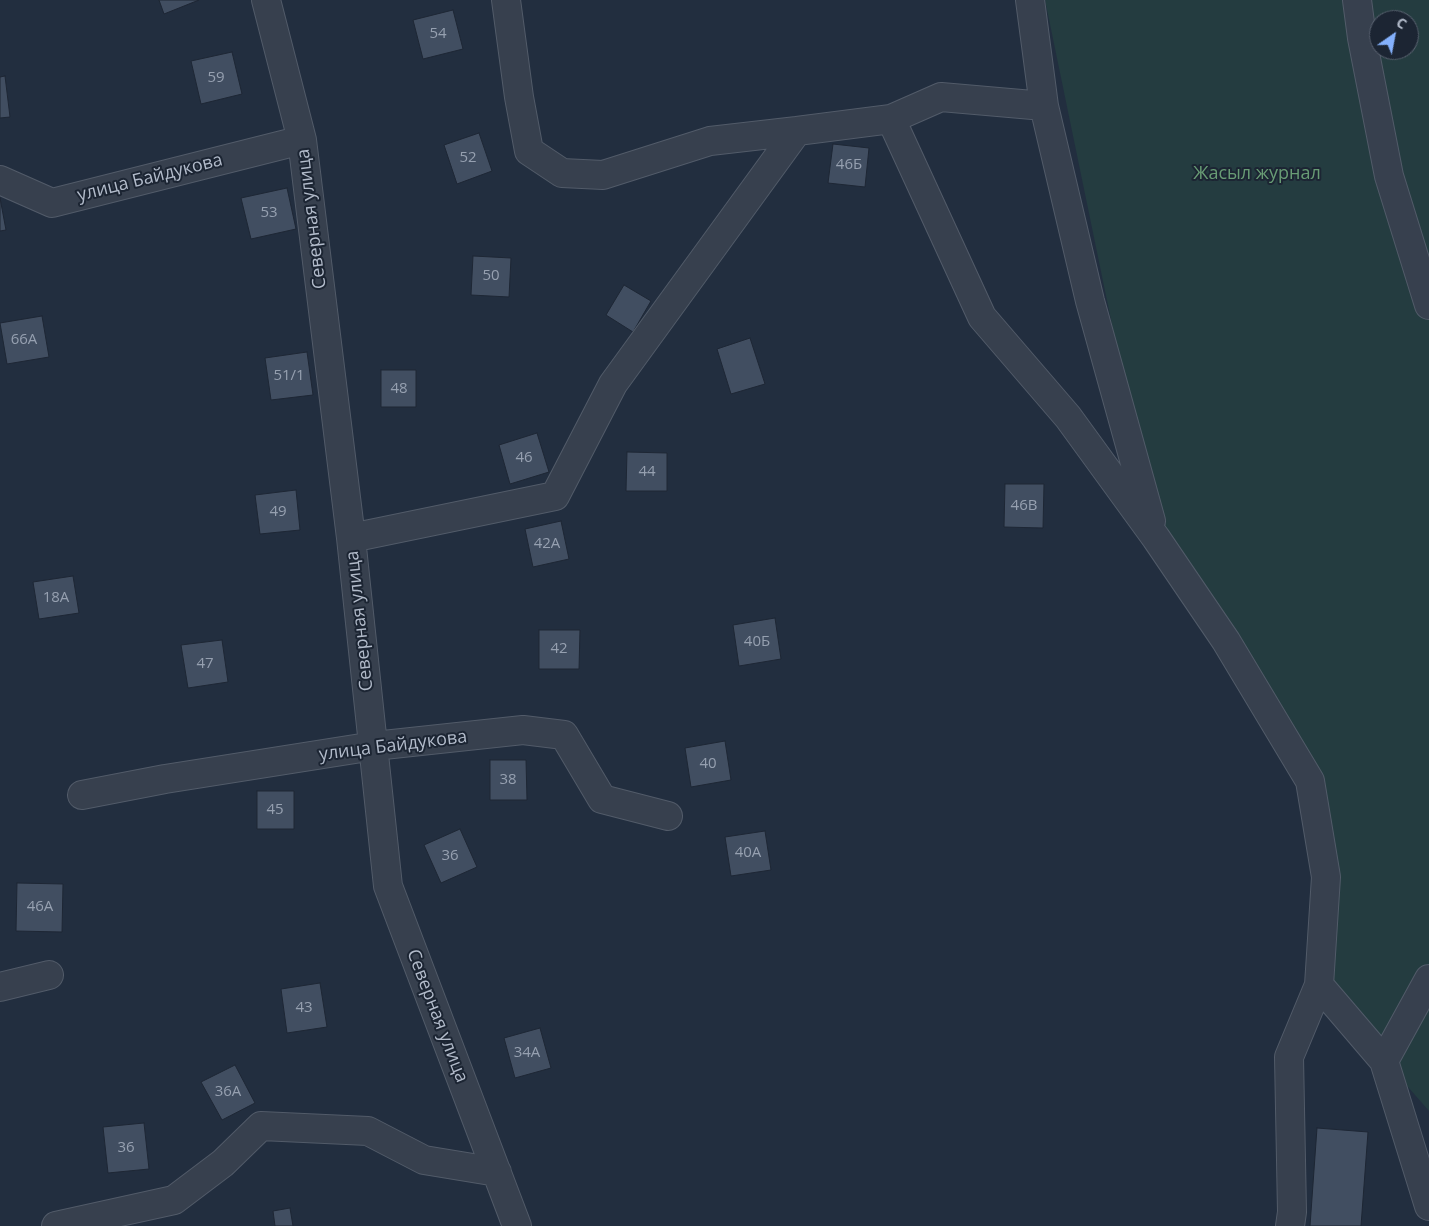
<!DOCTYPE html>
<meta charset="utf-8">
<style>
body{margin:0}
#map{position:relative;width:1429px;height:1226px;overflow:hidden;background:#222e3f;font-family:"Open Sans",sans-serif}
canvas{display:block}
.north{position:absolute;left:1369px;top:10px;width:50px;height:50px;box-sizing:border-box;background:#1c2533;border:1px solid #58616f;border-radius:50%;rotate:33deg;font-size:14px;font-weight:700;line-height:20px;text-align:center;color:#b2bbca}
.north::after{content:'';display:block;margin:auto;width:18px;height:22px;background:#84b1fd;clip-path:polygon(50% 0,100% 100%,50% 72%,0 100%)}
</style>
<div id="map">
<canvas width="1429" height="1226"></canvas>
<div class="north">С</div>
</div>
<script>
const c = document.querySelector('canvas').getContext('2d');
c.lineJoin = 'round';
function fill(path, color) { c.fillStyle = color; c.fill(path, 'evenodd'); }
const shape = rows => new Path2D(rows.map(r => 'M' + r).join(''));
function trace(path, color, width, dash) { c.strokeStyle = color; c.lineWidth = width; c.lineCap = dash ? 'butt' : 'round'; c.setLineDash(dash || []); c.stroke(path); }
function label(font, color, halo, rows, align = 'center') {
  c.font = font + ' "Open Sans",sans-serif'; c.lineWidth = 4; c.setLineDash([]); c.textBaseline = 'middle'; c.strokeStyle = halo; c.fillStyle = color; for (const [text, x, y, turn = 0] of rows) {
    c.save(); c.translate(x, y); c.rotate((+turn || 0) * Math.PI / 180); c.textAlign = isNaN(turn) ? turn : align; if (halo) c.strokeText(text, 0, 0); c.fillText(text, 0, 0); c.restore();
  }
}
fill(shape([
 [1045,0,1429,0,1429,1111,1319,985,1310,781,1156,538],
 [1379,20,1409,20,1409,50,1379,50]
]), '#243c40');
const building = shape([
 [159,0,199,0,164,14,159,0],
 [453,10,463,49,423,59,413,20,453,10],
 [232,52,242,94,201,104,191,61,232,52],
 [5,76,10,117,0,118,0,77,5,76],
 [479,133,492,171,457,184,444,145,479,133],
 [833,144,869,148,865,187,828,183,833,144],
 [287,188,296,229,251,239,241,198,287,188],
 [0,198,6,230,0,231,0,198],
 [473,256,511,258,509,297,471,295,473,256],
 [624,285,651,301,633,332,606,315,624,285],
 [42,316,49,357,7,364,0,323,42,316],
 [750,338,765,384,731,394,717,349,750,338],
 [307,352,313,395,271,400,265,358,307,352],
 [381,370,416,370,416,407,381,407,381,370],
 [537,433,549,472,510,484,499,445,537,433],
 [627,452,667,453,667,491,626,491,627,452],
 [1005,484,1044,484,1043,528,1004,527,1005,484],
 [296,490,300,530,260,534,255,495,296,490],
 [561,521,569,559,533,567,525,529,561,521],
 [73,576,79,613,39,619,33,582,73,576],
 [775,618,781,659,739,666,733,625,775,618],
 [539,630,580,630,579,669,539,669,539,630],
 [222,640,228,682,188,688,181,645,222,640],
 [725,741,731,780,691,787,685,748,725,741],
 [490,760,526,760,527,800,490,800,490,760],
 [257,791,294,791,294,829,257,829,257,791],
 [460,829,477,867,441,883,424,845,460,829],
 [765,831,771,870,731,876,725,837,765,831],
 [17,883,63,884,62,932,16,931,17,883],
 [320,983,327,1027,287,1033,281,989,320,983],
 [540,1028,551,1068,515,1078,504,1038,540,1028],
 [235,1065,255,1103,222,1120,201,1082,235,1065],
 [144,1123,149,1169,108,1173,103,1127,144,1123],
 [1317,1128,1368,1132,1361,1226,1310,1226,1317,1128],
 [290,1208,293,1226,275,1226,273,1211,290,1208]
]);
fill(building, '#414e61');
trace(building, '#1e2735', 1);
const minor = shape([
 [266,0,302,140,351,538,388,886,517,1226],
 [506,0,519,97,529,151,562,173,603,175,710,141,797,131],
 [1030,0,1044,106,1090,301,1151,521],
 [1357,0,1362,38,1389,176,1429,305],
 [891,119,982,317,1068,417,1156,538,1226,641,1310,781,1326,877,1319,985,1289,1057,1292,1212,1290,1226],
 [0,180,52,203,302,140],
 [351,538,555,496,613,384,797,131,891,119,941,97,1044,106],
 [82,795,165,779,374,746,523,730,564,735,602,799,668,816],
 [1319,985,1384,1061,1429,1206],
 [0,987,49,975],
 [1384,1061,1429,979],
 [56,1226,174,1200,223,1163,261,1126,368,1131,424,1160,497,1172]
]);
trace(minor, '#525b69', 30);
trace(minor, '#37404e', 28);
label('15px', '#96a0b0', null, [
 ["54",438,34],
 ["59",216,78],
 ["52",468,158],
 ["46Б",849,165],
 ["53",269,213],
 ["50",491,276],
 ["66А",24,340],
 ["51/1",289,376],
 ["48",399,389],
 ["46",524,458],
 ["44",647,472],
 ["46В",1024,506],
 ["49",278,512],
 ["42А",547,544],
 ["18А",56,598],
 ["40Б",757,642],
 ["42",559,649],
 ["47",205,664],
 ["40",708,764],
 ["38",508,780],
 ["45",275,810],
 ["40А",748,853],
 ["36",450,856],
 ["46А",40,907],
 ["43",304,1008],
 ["34А",527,1053],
 ["36А",228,1092],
 ["36",126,1148]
]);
label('18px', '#689c75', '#1c2533', [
 ["Жасыл журнал",1257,174]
]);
label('18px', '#b2bbca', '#1c2533', [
 ["улица Байдукова",150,178,-14],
 ["Северная улица",312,219,-97],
 ["Северная улица",360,621,-96],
 ["улица Байдукова",393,746,-7],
 ["Северная улица",437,1016,69]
]);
</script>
